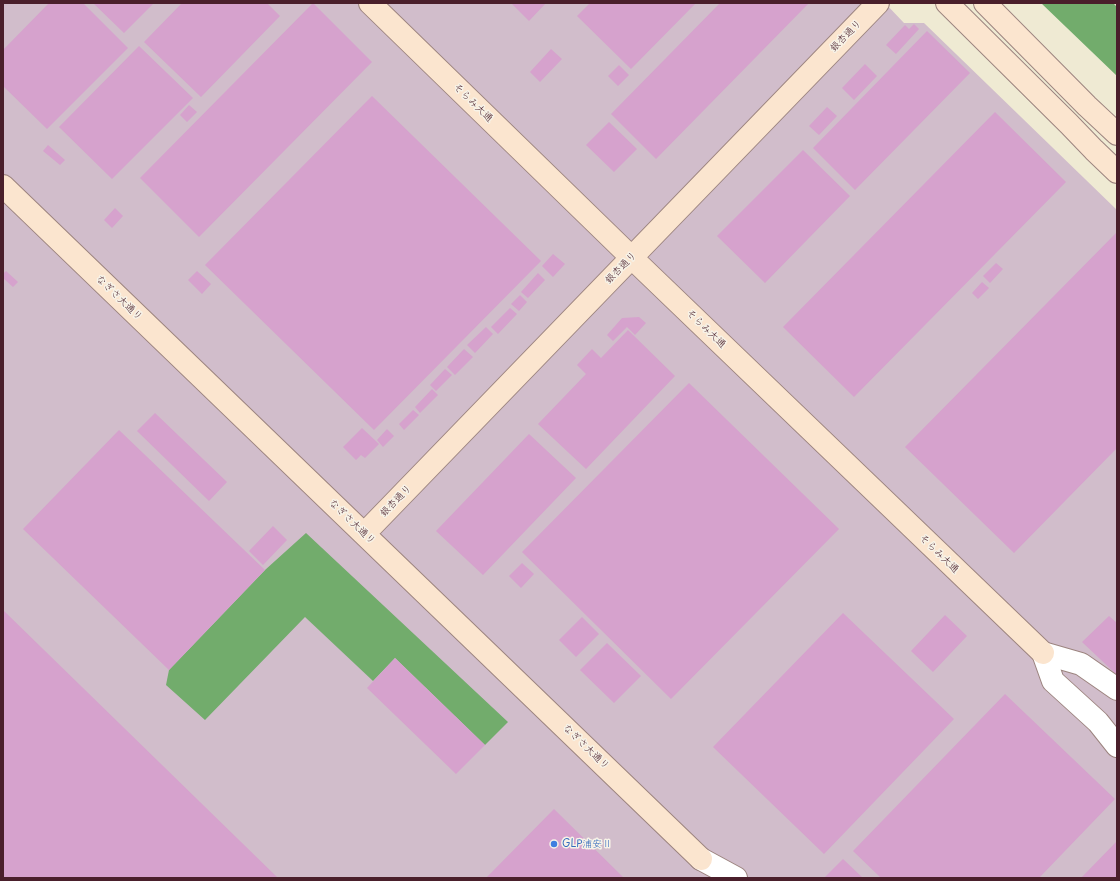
<!DOCTYPE html>
<meta charset="utf-8">
<style>
body{margin:0}
#map{position:relative;width:1120px;height:881px;overflow:hidden;background:#efead3;font-family:"Playpen Sans",sans-serif}
canvas{display:block}
.frame{position:absolute;inset:0;border:4px solid #4a1f2b;pointer-events:none}
</style>
<div id="map">
<canvas width="1120" height="881"></canvas>
<div class="frame"></div>
</div>
<script>
const c = document.querySelector('canvas').getContext('2d');
c.lineJoin = 'round';
function fill(path, color) { c.fillStyle = color; c.fill(path, 'evenodd'); }
const shape = rows => new Path2D(rows.map(r => 'M' + r).join(''));
function trace(path, color, width, dash) { c.strokeStyle = color; c.lineWidth = width; c.lineCap = dash ? 'butt' : 'round'; c.setLineDash(dash || []); c.stroke(path); }
function label(font, color, halo, rows, align = 'center') {
  c.font = font + ' "Playpen Sans","Klee One",sans-serif'; c.lineWidth = 3; c.setLineDash([]); c.textBaseline = 'middle'; c.strokeStyle = halo; c.fillStyle = color; for (const [text, x, y, turn = 0] of rows) {
    c.save(); c.translate(x, y); c.rotate((+turn || 0) * Math.PI / 180); c.textAlign = isNaN(turn) ? turn : align; if (halo) c.strokeText(text, 0, 0); c.fillText(text, 0, 0); c.restore();
  }
}
fill(shape([
 [3,3,885,3,904,23,924,23,1117,210,1117,878,3,878]
]), '#d1bdcb');
fill(shape([
 [1041,3,1113,3,1117,7,1117,76],
 [306,533,508,722,485,745,395,658,373,681,305,617,205,720,166,685,169,670,265,570]
]), '#72ac6c');
fill(shape([
 [49,3,83,3,128,48,47,129,3,86,3,50],
 [93,3,154,3,124,33],
 [182,3,267,3,280,16,201,97,144,42],
 [313,3,372,62,199,237,140,178],
 [511,3,546,3,529,21],
 [590,3,696,3,631,69,577,16],
 [720,3,809,3,656,159,611,114],
 [914,24,919,29,896,54,886,45,905,25,909,29],
 [927,31,970,73,855,190,813,148],
 [139,46,193,98,112,179,59,127],
 [551,49,562,59,540,82,530,72],
 [865,64,877,76,854,100,842,88],
 [619,65,629,75,618,86,608,76],
 [372,96,541,261,374,430,205,265],
 [189,105,197,112,187,122,180,115],
 [827,107,837,116,819,135,809,126],
 [995,112,1066,182,854,397,783,327],
 [609,122,637,149,614,172,586,145],
 [48,145,65,160,60,165,43,151],
 [803,150,850,196,765,283,717,236],
 [115,208,123,216,112,228,104,220],
 [1117,232,1117,448,1014,553,905,447],
 [553,254,565,264,553,277,542,266],
 [996,263,1003,269,990,283,983,276],
 [6,271,18,282,13,287,3,278,3,274],
 [197,271,211,284,202,294,188,280],
 [538,273,545,280,528,298,521,292],
 [982,282,989,288,978,299,972,293],
 [520,295,527,302,519,311,511,304],
 [510,308,517,314,498,334,491,327],
 [639,317,646,323,635,335,627,327,613,341,607,335,622,318],
 [486,327,493,334,475,353,467,345],
 [628,330,675,376,586,469,538,424,586,374,577,365,592,349,601,358],
 [464,349,473,357,455,375,447,367],
 [445,369,452,375,436,391,430,385],
 [689,383,839,529,671,699,522,552],
 [432,389,438,395,420,413,415,407],
 [413,410,419,415,404,430,399,424],
 [155,413,227,482,209,501,137,431],
 [362,428,379,444,365,458,361,455,356,460,343,447],
 [387,429,394,436,383,447,377,440],
 [119,430,265,570,169,670,23,529],
 [529,434,576,478,483,575,436,531],
 [273,526,287,540,263,565,249,551],
 [522,563,534,574,521,588,509,576],
 [3,610,278,878,3,878],
 [843,613,954,719,824,854,713,747],
 [945,615,967,636,933,672,911,651],
 [1109,616,1117,623,1117,675,1082,642],
 [582,617,599,634,576,657,559,640],
 [607,643,641,676,614,703,580,670],
 [395,658,485,745,456,774,367,688],
 [1005,694,1115,799,1039,878,881,878,853,851],
 [554,809,624,878,486,878],
 [1117,841,1117,878,1081,878],
 [843,859,863,878,824,878]
]), '#d6a2cd');
const street = shape([
 [1043,653,1053,681,1098,722,1117,746],
 [1043,653,1081,664,1117,689],
 [701,859,736,878]
]);
const secondary = shape([
 [370,3,631,257,1043,653],
 [947,3,1069,124,1094,150,1117,172],
 [985,3,1087,106,1117,134],
 [3,186,701,859],
 [364,534,878,3]
]);
trace(street, '#9c847f', 24);
trace(secondary, '#9c847f', 24);
trace(street, '#fff', 22);
trace(secondary, '#fbe5cf', 22);
for (const [x, y, r, color] of [
 [554,844,4,"#3f7fe0"]
]) { const dot = new Path2D(); dot.arc(x, y, r, 0, 2 * Math.PI); c.fillStyle = color; c.fill(dot); trace(dot, '#f7f3e8', 1.5); }
label('10px', '#4a1f2b', '#f7f3e8', [
 ["銀杏通り",846,36,-46],
 ["そらみ大通",473,103,44],
 ["銀杏通り",621,268,-46],
 ["なぎさ大通り",119,298,44],
 ["そらみ大通",706,329,44],
 ["銀杏通り",396,501,-46],
 ["なぎさ大通り",352,522,44],
 ["そらみ大通",939,554,44],
 ["なぎさ大通り",586,747,44]
]);
label('10px', '#366cbe', '#f7f3e8', [
 ["GLP浦安Ⅱ",562,844]
], 'left');
</script>
